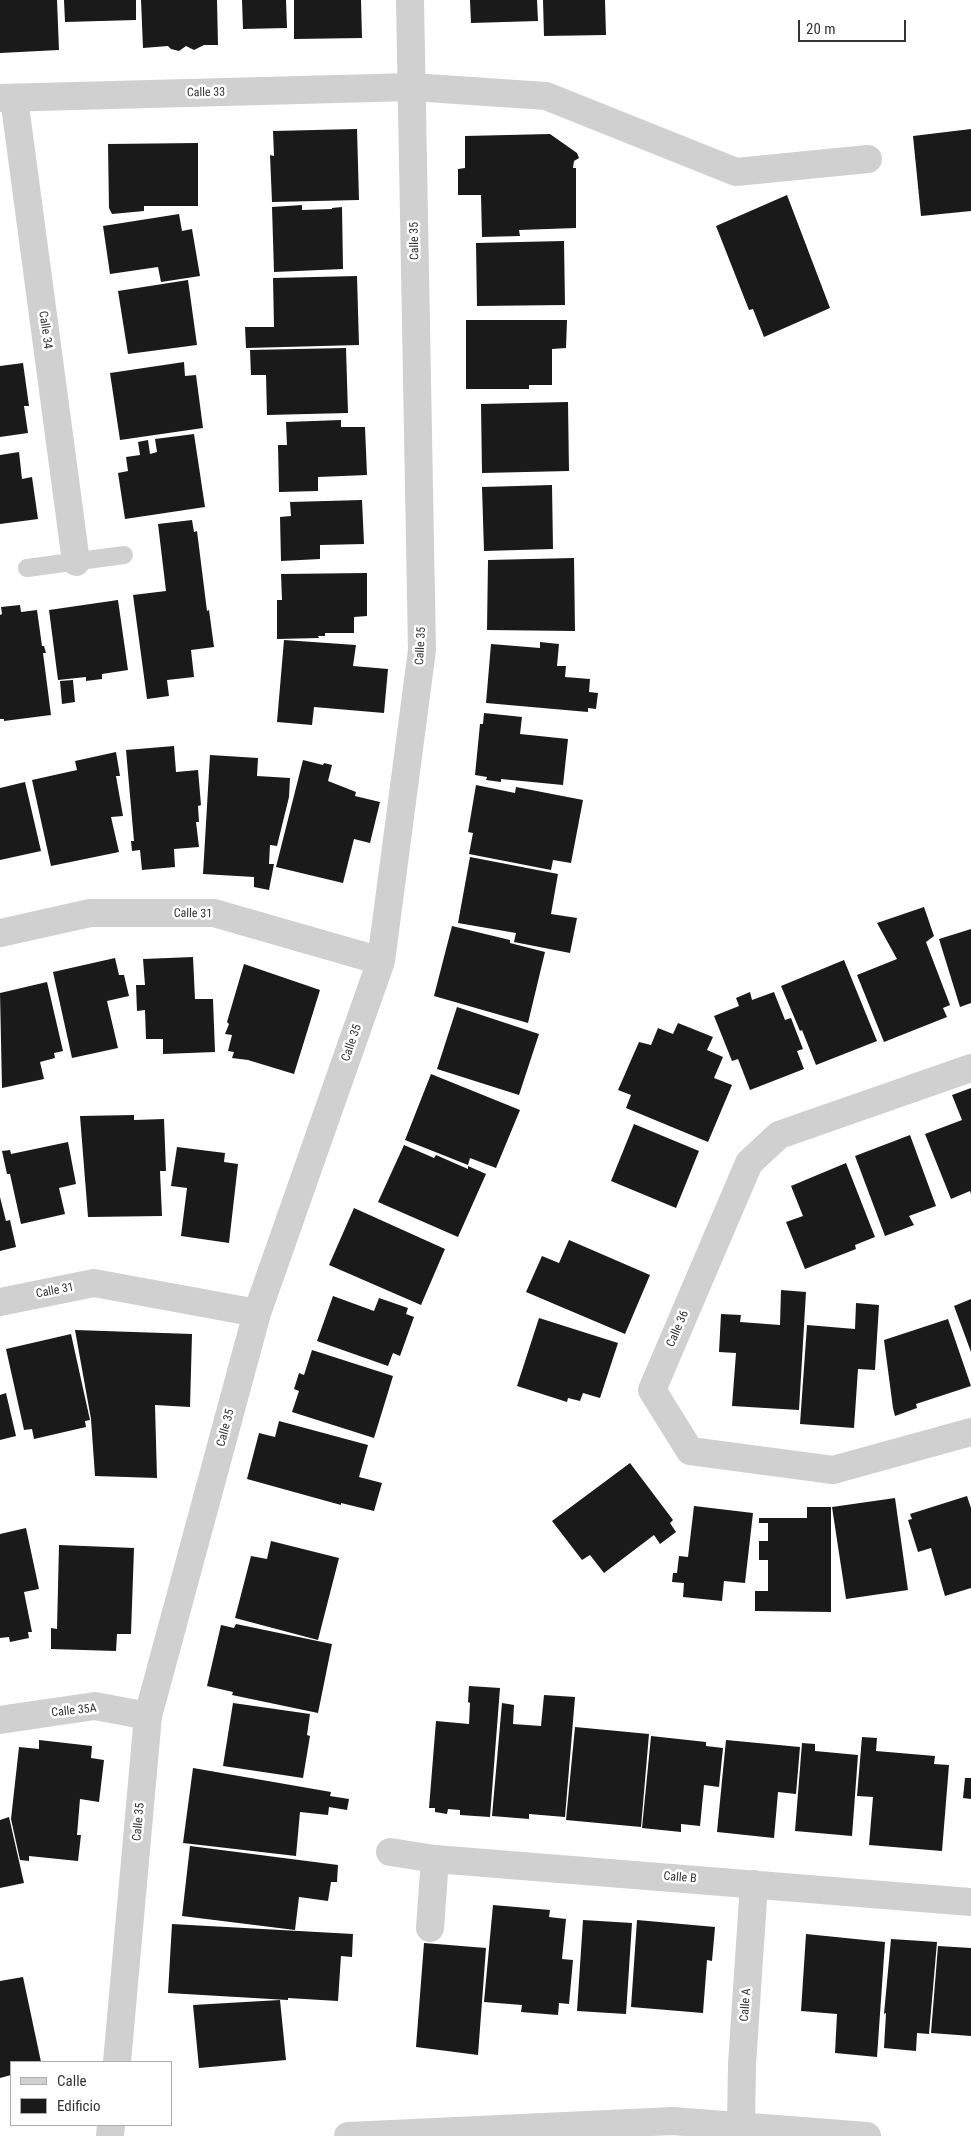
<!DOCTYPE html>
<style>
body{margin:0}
#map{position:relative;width:971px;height:2136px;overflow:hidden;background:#fff;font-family:"Roboto Condensed",sans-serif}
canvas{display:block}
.legend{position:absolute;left:10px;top:2061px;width:162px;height:65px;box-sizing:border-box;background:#fff;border:1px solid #adadad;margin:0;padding:6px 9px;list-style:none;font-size:15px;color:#333}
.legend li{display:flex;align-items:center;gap:10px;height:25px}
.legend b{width:25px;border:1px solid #adadad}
.scale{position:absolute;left:798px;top:20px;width:108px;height:22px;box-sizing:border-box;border:2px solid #333;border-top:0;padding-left:6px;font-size:15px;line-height:18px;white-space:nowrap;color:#333;-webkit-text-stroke:4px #fff;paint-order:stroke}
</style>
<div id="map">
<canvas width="971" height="2136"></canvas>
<ul class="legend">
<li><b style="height:6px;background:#d0d0d0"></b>Calle</li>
<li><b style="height:14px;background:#1a1a1a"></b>Edificio</li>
</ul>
<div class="scale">20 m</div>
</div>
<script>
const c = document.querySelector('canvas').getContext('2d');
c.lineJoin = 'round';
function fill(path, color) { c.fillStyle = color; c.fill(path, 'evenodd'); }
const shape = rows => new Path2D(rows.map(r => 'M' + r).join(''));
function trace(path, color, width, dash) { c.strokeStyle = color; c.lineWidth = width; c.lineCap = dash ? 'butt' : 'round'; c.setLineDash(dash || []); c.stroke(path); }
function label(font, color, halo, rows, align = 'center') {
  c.font = font + ' "Roboto Condensed",sans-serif'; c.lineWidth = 5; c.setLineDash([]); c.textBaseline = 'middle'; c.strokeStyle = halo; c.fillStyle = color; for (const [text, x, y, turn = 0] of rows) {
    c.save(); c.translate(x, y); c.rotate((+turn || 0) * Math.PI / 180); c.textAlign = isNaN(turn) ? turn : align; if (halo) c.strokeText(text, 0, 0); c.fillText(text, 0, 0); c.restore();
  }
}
fill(shape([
 [0,0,57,0,59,50,0,53],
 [64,0,136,0,136,20,65,22],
 [141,0,217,0,218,45,204,45,194,50,186,46,179,51,171,49,168,46,143,48],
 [242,0,286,0,287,28,243,29],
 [294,0,361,0,362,38,294,39],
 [470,0,537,0,538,21,471,23],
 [543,0,605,0,606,35,544,36],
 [357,129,359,200,272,202,270,155,274,156,273,131],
 [971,129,971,211,921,216,913,136],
 [550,134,577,153,579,158,574,161,573,168,576,168,576,228,519,230,520,236,482,237,481,195,458,195,458,169,465,168,465,136],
 [198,143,198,206,144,206,144,211,112,214,109,208,108,144],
 [787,195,830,308,764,337,753,309,749,310,716,226],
 [302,205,302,210,332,209,332,208,342,207,343,269,274,272,272,207],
 [179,214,182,231,192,229,200,276,161,282,158,267,110,274,103,226],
 [564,241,565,305,477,306,476,243],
 [357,276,359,345,246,348,245,327,274,327,273,278],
 [188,280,197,345,128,354,118,291],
 [466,320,567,320,566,348,552,349,552,385,529,385,529,389,466,389],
 [346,348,348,413,267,415,266,375,251,375,250,350],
 [184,362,185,376,196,375,203,428,120,440,110,373],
 [23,363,29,406,24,406,28,433,0,437,0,366],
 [568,402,569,471,482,473,481,404],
 [341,420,341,427,365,427,367,475,318,477,318,491,279,492,278,445,287,445,286,422],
 [194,434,205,507,125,519,118,473,128,471,126,457,140,455,138,442,148,440,150,454,157,452,155,439],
 [19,452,22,479,32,477,38,519,0,524,0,455],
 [552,485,553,549,484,551,482,487],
 [362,500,364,544,320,545,320,559,281,561,280,517,291,516,290,502],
 [192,520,194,532,197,531,207,611,209,610,214,647,191,650,194,677,167,680,169,696,147,699,133,595,166,591,158,524],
 [574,558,575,631,487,630,488,560],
 [367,573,367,616,354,617,354,633,325,633,325,636,318,636,319,638,277,639,277,600,282,600,281,574],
 [118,600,128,670,102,674,102,679,86,681,86,677,58,680,49,610],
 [20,605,21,612,37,610,42,646,44,646,46,653,43,653,51,715,4,721,4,719,0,719,0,615,2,614,1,607],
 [284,640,356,645,353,666,388,669,384,713,314,707,312,725,277,722],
 [540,642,559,644,557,666,566,666,565,677,590,679,589,692,598,693,596,709,588,708,588,712,486,703,491,644,540,648],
 [73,680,75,702,62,704,60,681],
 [484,713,522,717,520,734,568,739,563,785,501,779,501,782,486,780,487,777,475,775,480,724,483,724],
 [174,746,176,772,198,770,201,805,198,806,199,822,196,822,199,847,174,849,175,867,142,870,140,850,132,851,131,841,134,841,126,750],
 [116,752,120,776,116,776,123,816,111,817,119,852,51,866,32,780,77,770,75,761],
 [210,755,258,758,257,776,290,778,289,797,277,846,270,845,269,864,274,864,269,890,254,887,254,877,203,874],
 [303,760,323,765,324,763,332,765,328,781,356,792,355,796,380,802,370,843,354,839,343,883,276,867],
 [25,782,41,851,0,860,0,788],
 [476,785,515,793,516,787,583,800,571,863,553,860,551,870,469,854,473,833,468,832],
 [470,857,558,874,551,914,577,918,570,953,514,942,516,933,458,923],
 [924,907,934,936,926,942,950,1005,943,1008,947,1017,884,1042,857,975,897,959,877,923],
 [452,926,510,940,510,943,545,952,528,1023,434,996],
 [971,929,971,1003,960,1007,939,939],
 [193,957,195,999,213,999,215,1052,163,1054,163,1039,146,1039,145,1010,137,1011,136,985,145,985,143,959],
 [115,958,119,975,124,975,129,996,107,1001,118,1048,72,1058,53,972],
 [844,960,877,1041,816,1065,802,1030,800,1031,781,986],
 [244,964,320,990,294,1074,248,1060,232,1058,234,1052,228,1051,232,1035,225,1034,229,1024,227,1022],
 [47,982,63,1051,54,1053,55,1058,40,1062,44,1079,2,1088,0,993],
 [750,992,752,1000,774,992,785,1020,791,1018,803,1049,797,1051,804,1069,750,1090,738,1059,732,1061,714,1016,739,1006,736,998],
 [457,1007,539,1034,519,1095,437,1069],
 [678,1023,713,1037,707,1050,723,1057,714,1078,732,1085,708,1142,626,1108,631,1095,618,1090,639,1042,651,1045,658,1028,673,1034],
 [431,1074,520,1110,496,1168,470,1158,468,1165,405,1140],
 [971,1088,971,1194,970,1191,951,1199,925,1134,962,1120,952,1095],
 [134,1115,134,1120,164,1119,166,1171,160,1171,162,1216,88,1217,80,1116],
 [634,1124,699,1151,676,1208,611,1181],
 [910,1135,936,1206,909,1216,914,1225,885,1236,855,1156],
 [68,1142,76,1184,59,1188,65,1214,21,1224,10,1174,7,1174,2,1151,10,1150,11,1154],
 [404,1145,434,1158,436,1155,468,1169,468,1166,486,1174,458,1237,378,1202],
 [177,1147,225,1153,224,1162,238,1164,229,1243,181,1236,187,1188,171,1186],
 [846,1163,875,1237,855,1245,856,1249,805,1269,786,1222,803,1216,791,1186],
 [0,1197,6,1221,10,1220,16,1247,0,1251],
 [354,1208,445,1249,421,1305,329,1265],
 [569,1240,650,1275,625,1334,526,1292,542,1256,559,1263],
 [781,1290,806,1292,799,1410,732,1406,736,1353,719,1352,721,1314,741,1315,740,1322,780,1325],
 [333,1296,374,1311,379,1298,408,1308,406,1314,414,1317,400,1356,393,1353,388,1366,317,1341],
 [971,1299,971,1352,954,1306],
 [856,1303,879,1305,875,1370,858,1369,854,1428,800,1424,807,1325,855,1329],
 [539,1318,618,1343,600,1398,583,1393,580,1401,568,1398,567,1402,517,1386],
 [948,1319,971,1386,916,1404,917,1408,895,1416,893,1408,884,1340],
 [75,1330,192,1334,190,1407,155,1405,157,1478,95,1476,91,1419],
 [71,1334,90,1420,85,1421,86,1427,34,1439,32,1429,24,1430,6,1349],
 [312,1350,393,1376,374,1438,292,1412,299,1391,294,1389,299,1373,304,1375],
 [6,1393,16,1436,0,1440,0,1395],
 [279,1421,368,1445,359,1477,382,1483,374,1511,341,1503,341,1505,247,1479,259,1433,275,1437],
 [630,1463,673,1520,670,1523,676,1532,660,1544,654,1535,604,1573,590,1555,582,1560,552,1521],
 [967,1496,971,1508,971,1588,945,1596,931,1548,918,1552,908,1520,912,1519,910,1514],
 [895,1498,908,1590,846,1599,832,1507],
 [694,1506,753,1513,745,1583,724,1581,722,1601,683,1597,684,1583,672,1582,673,1573,677,1573,679,1556,688,1557],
 [807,1507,831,1507,831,1612,755,1611,755,1591,768,1591,768,1560,759,1560,759,1541,768,1541,768,1523,759,1523,759,1518,807,1518],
 [26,1528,39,1589,24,1592,32,1632,28,1632,29,1638,10,1642,9,1637,0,1638,0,1534],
 [271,1541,339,1558,318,1640,235,1618,251,1556,267,1559],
 [59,1545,134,1548,131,1634,117,1634,116,1651,51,1649,51,1628,57,1629],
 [236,1624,332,1644,318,1713,232,1695,233,1692,207,1686,221,1625,234,1628],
 [469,1686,500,1688,490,1817,460,1815,460,1810,448,1809,447,1814,435,1812,435,1808,429,1808,436,1721,469,1724,470,1703,468,1702],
 [544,1695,575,1697,565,1817,529,1814,529,1819,492,1816,502,1703,514,1705,513,1724,541,1726],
 [233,1703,310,1714,307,1735,310,1736,303,1778,223,1766],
 [575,1727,649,1734,641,1827,566,1820],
 [651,1736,706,1742,706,1746,723,1748,719,1787,704,1785,700,1826,681,1824,681,1832,642,1828],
 [862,1737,877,1738,876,1751,935,1756,934,1764,949,1765,942,1851,869,1845,873,1797,857,1796],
 [39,1740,92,1746,91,1758,104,1760,99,1802,80,1799,77,1835,81,1835,78,1861,29,1856,29,1861,20,1860,11,1819,19,1747,39,1749],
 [726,1740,800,1747,796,1794,778,1792,774,1838,717,1832],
 [802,1743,815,1744,815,1751,858,1755,852,1836,795,1831],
 [193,1768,331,1792,330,1796,349,1799,347,1810,329,1807,328,1815,300,1812,296,1856,183,1843],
 [965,1778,971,1778,971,1799,963,1798],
 [9,1817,24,1883,0,1888,0,1820],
 [190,1846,338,1865,337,1882,331,1882,328,1901,299,1897,295,1930,182,1916],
 [493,1905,550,1910,549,1917,566,1919,562,1959,573,1960,569,2004,559,2003,558,2015,521,2012,522,2005,484,2002],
 [583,1920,632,1923,626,2014,577,2011],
 [637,1920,715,1927,712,1961,707,1960,703,2013,631,2007],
 [172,1924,353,1934,352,1957,341,1956,338,2001,288,1998,288,2000,168,1993],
 [806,1934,885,1942,877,2057,835,2053,837,2014,801,2011],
 [891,1939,937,1942,929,2034,917,2033,916,2051,884,2048,886,2013,884,2014],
 [424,1943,486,1948,478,2055,416,2047],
 [938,1946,971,1948,971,2036,931,2033],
 [23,1977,41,2062,11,2062,11,2075,0,2078,0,1981],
 [280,2000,286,2060,199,2068,193,2005]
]), '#1a1a1a');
trace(shape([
 [27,568,124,555]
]), '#d0d0d0', 18);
trace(shape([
 [0,98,412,87,546,96,736,172,868,159],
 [14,98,76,562],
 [0,933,90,913,214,913,381,961],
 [971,1068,779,1135,749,1163,652,1390,690,1451,833,1470,971,1432],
 [0,1302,94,1283,257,1313],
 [0,1720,95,1706,148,1716],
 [390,1852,435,1859,971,1902],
 [430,1928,435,1859],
 [117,2062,148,1716,257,1313,381,961,422,650,410,0],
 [741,2126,742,2064,754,1884],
 [110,2136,111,2125]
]), '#d0d0d0', 28);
trace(shape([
 [348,2136,673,2121,867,2136]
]), '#d0d0d0', 28);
label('12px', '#333', '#fff', [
 ["Calle 33",206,93,-1],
 ["Calle 35",415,241,-91],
 ["Calle 34",45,330,82],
 ["Calle 35",421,646,-87],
 ["Calle 31",193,914,1],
 ["Calle 35",352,1043,-71],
 ["Calle 31",55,1291,-11],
 ["Calle 36",678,1329,-67],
 ["Calle 35",226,1428,-75],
 ["Calle 35A",74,1711,-6],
 ["Calle 35",139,1822,-85],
 ["Calle B",680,1878,5],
 ["Calle A",746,2005,-86]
]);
</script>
